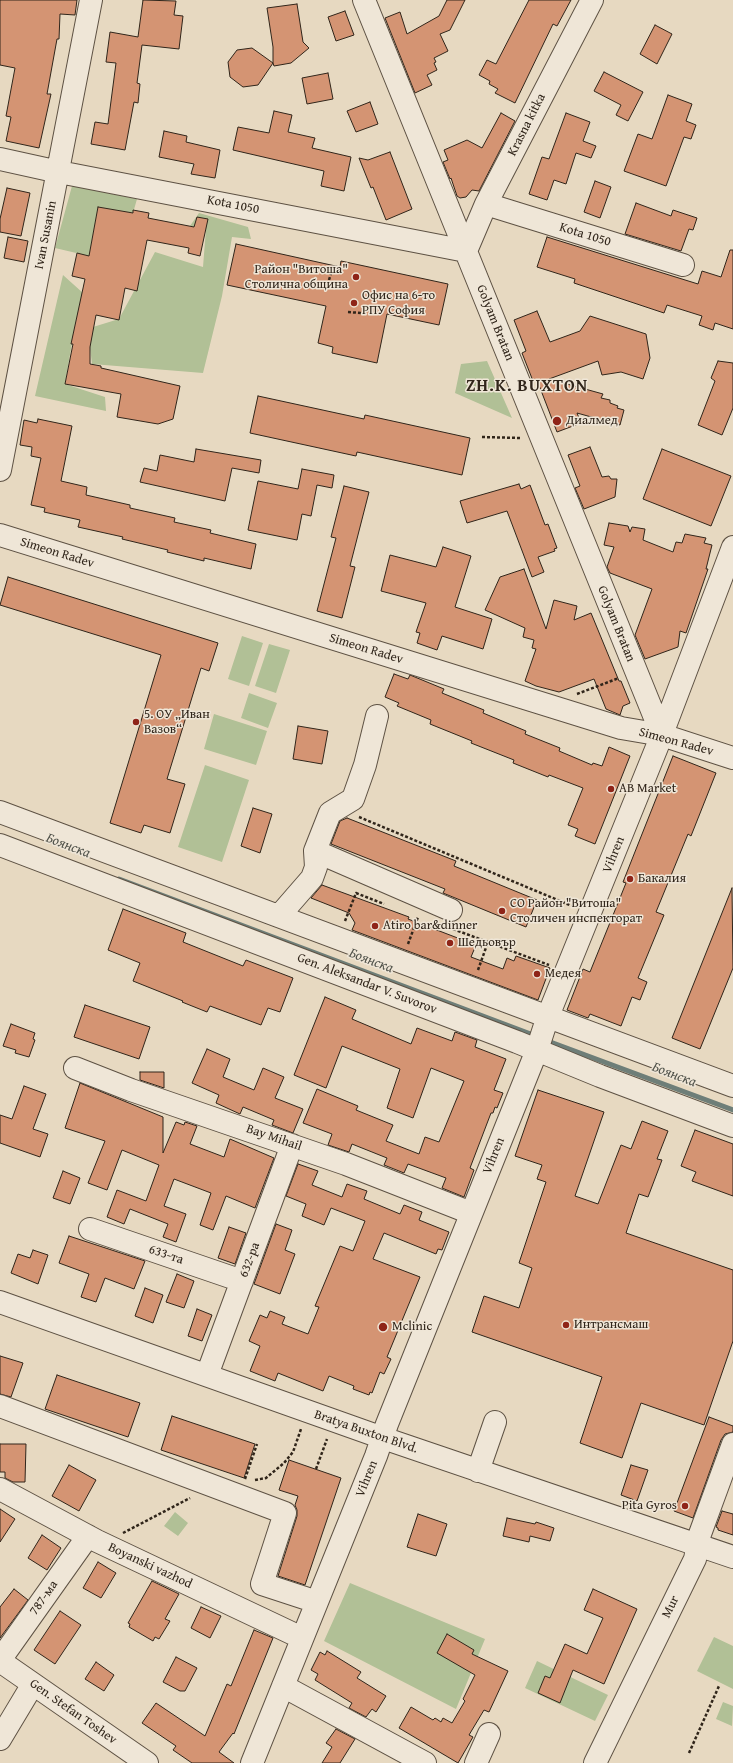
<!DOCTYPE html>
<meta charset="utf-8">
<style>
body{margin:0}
canvas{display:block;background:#e7d9c1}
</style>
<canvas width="733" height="1763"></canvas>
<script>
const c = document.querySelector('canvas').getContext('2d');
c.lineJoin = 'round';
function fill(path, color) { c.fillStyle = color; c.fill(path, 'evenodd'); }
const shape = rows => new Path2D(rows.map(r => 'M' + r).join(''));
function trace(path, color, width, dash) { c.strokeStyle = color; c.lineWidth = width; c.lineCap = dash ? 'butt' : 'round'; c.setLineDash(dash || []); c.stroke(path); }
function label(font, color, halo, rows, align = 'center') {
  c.font = font + ' "Gentium Book Plus",serif'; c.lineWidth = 3; c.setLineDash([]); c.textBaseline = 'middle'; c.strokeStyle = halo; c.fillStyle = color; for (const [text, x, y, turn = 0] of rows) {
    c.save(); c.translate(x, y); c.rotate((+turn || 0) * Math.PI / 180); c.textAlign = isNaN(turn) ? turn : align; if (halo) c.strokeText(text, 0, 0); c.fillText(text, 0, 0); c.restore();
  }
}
fill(shape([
 [72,186,137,199,133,213,98,207,89,256,55,248],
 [199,213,248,227,251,239,232,237,222,296,203,373,92,364,90,347,93,327,119,319,155,252,203,267,206,229,190,226],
 [63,275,83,293,75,325,65,384,105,397,106,411,35,396],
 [487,361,512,418,455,393,461,364],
 [242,636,263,643,249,686,228,679],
 [269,644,290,650,276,693,255,686],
 [249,693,277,703,268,728,241,718],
 [214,714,267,731,256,765,204,749],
 [205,765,249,780,222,862,178,847],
 [175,1512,188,1523,178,1536,164,1526],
 [350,1583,485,1639,456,1709,324,1641],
 [714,1637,733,1646,733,1689,697,1671],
 [537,1661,608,1695,595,1721,525,1688],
 [723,1702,733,1706,732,1726,716,1719]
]), '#b1c096');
trace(shape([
 [119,879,536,1036],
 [545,1040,733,1110]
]), '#6e7e78', 5);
const building = shape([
 [0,0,77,0,75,15,60,14,59,39,57,39,47,94,51,94,39,148,6,141,11,117,6,116,15,68,0,65,0,0],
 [143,0,176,1,174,15,183,16,179,49,142,45,137,83,140,84,138,103,134,102,125,150,91,144,95,122,108,124,116,63,106,62,110,32,138,37,143,0],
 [447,0,465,0,450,30,440,34,448,51,434,58,436,62,434,63,437,70,427,75,432,85,415,93,385,18,400,12,407,34,439,16,447,0],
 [529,0,571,0,557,26,553,24,515,103,495,93,498,89,489,84,490,81,479,75,487,60,496,64,529,0],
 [297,4,303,42,309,48,291,63,274,66,273,63,258,85,243,87,230,77,228,62,237,50,252,48,273,63,273,47,267,8,297,4],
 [345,11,354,35,336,41,328,17,345,11],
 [655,25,672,34,657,64,640,54,655,25],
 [604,72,643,92,628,121,616,115,621,105,594,91,604,72],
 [328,73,333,99,307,104,302,78,328,73],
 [668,95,692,104,686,121,696,125,691,139,684,137,666,186,624,171,638,134,652,139,668,95],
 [370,102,378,124,356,132,347,111,370,102],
 [274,111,292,115,288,132,315,138,312,148,351,157,344,191,321,186,324,171,233,150,238,127,269,133,274,111],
 [501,113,515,121,479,191,472,190,466,197,460,198,457,196,451,178,450,179,443,162,448,160,444,150,467,140,482,148,501,113],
 [566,113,590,122,583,141,596,146,591,158,576,153,566,184,554,180,547,200,529,194,542,157,549,159,566,113],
 [164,131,187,136,186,142,220,150,215,178,191,174,194,164,159,157,164,131],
 [390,152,412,209,386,220,373,187,371,188,359,158,368,160,390,152],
 [595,181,611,187,600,218,584,212,595,181],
 [7,188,30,193,21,236,0,232,0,219,7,188],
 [636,203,671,216,673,210,697,218,693,230,689,229,681,251,625,234,636,203],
 [98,207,133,213,133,210,149,213,148,218,194,227,197,217,208,219,200,256,188,253,189,248,147,240,137,291,125,288,119,320,96,315,90,347,90,364,101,366,101,368,180,386,173,419,158,424,117,417,121,394,65,384,73,344,71,344,85,279,72,276,77,253,89,256,98,207],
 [8,237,28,241,24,262,4,258,8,237],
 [547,237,698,284,702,271,721,277,730,250,733,250,733,329,715,323,713,330,699,325,702,316,667,305,664,313,574,283,575,279,537,267,547,237],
 [236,244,340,267,341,261,448,284,439,325,387,314,377,363,332,353,333,347,318,343,326,306,227,285,236,244],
 [537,311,550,342,580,331,590,316,646,334,650,358,643,379,621,372,602,375,598,361,549,379,603,394,601,398,610,400,610,403,618,406,617,408,624,410,620,425,577,413,581,423,557,432,537,380,533,381,522,353,526,351,514,320,537,311],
 [718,361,733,363,733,408,722,435,698,425,715,381,711,378,718,361],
 [258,396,364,419,365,415,470,438,462,475,357,452,356,456,250,433,258,396],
 [38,419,72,426,61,481,87,487,86,495,130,505,130,508,175,518,174,522,211,530,210,533,256,544,251,569,204,558,204,561,167,552,168,550,122,539,123,537,78,527,80,520,44,512,45,508,31,505,41,458,31,456,32,447,20,445,24,420,37,423,38,419],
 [590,447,602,477,609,476,611,479,617,479,615,497,584,509,575,488,580,486,568,455,590,447],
 [196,449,261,460,259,473,232,468,225,501,140,482,144,468,157,471,160,455,194,462,196,449],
 [662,449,731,476,711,526,643,499,662,449],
 [302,469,334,475,332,488,317,485,311,516,302,514,297,540,248,530,258,481,298,489,302,469],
 [519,484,521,489,530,485,545,525,548,524,557,548,554,549,555,551,538,557,544,572,532,577,507,511,467,523,460,501,519,484],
 [344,486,369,492,350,566,355,567,342,618,317,611,336,538,331,537,344,486],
 [609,523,628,526,630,532,632,527,645,529,643,540,673,552,676,542,682,543,685,534,706,538,704,543,712,545,706,569,708,569,686,633,680,631,678,647,645,659,635,635,652,589,610,573,607,567,614,547,604,545,609,523],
 [443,547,471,556,455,607,492,619,483,649,442,636,437,650,417,643,420,633,416,632,426,603,381,591,390,555,436,567,443,547],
 [524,569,546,629,554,600,577,606,574,620,591,613,619,681,621,681,630,703,623,706,620,715,606,709,594,679,559,692,536,686,525,681,536,649,532,648,534,640,523,637,525,628,485,610,500,577,524,569],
 [8,577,218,643,209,671,201,668,167,779,185,784,170,833,144,825,141,833,110,823,161,655,0,605,8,577],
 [394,674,408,679,410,675,444,689,442,693,484,710,483,713,526,731,525,734,560,748,559,751,592,765,593,763,602,766,609,747,630,756,595,844,575,836,578,829,568,825,583,788,549,775,548,777,513,763,514,760,471,743,472,741,430,724,431,720,397,706,399,703,385,697,394,674],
 [298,726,328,731,322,764,293,759,298,726],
 [673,756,716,773,691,836,688,834,656,912,664,915,638,978,647,982,640,1000,632,997,621,1026,590,1014,588,1018,567,1010,583,969,590,972,626,883,623,882,673,756],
 [253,808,272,814,260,853,241,846,253,808],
 [347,818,456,861,454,866,537,900,526,927,443,893,445,889,331,844,340,821,347,818],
 [322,885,409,917,408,919,476,945,471,957,503,969,507,958,514,961,516,956,550,968,538,1000,352,930,355,923,349,913,311,898,322,885],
 [732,888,733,968,700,1049,672,1038,732,888],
 [123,909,186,933,183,942,243,966,246,960,293,978,280,1012,268,1008,261,1025,210,1006,207,1012,182,1002,183,1001,133,981,140,963,108,950,123,909],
 [325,997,356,1010,352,1019,411,1044,417,1028,452,1041,455,1032,477,1040,475,1047,506,1059,494,1090,503,1093,497,1108,495,1107,493,1113,491,1113,470,1168,474,1170,464,1197,442,1188,446,1178,408,1164,404,1173,384,1165,387,1158,352,1144,349,1152,328,1145,332,1134,303,1123,317,1089,358,1106,356,1110,393,1125,386,1141,419,1154,425,1137,439,1142,464,1081,431,1068,413,1118,387,1108,400,1069,342,1046,326,1088,294,1075,325,997],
 [85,1005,150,1027,139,1059,74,1037,85,1005],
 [11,1024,35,1033,33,1039,35,1040,29,1057,15,1053,16,1050,3,1046,11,1024],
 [207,1049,230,1059,223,1077,254,1090,263,1068,284,1077,275,1098,303,1109,293,1133,272,1125,274,1120,243,1107,240,1114,216,1103,219,1095,192,1083,207,1049],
 [140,1072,164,1072,164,1088,140,1080,140,1072],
 [80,1083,163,1117,163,1153,176,1122,184,1125,185,1122,197,1126,190,1144,224,1157,230,1139,274,1158,255,1208,226,1196,213,1230,200,1225,211,1193,174,1179,164,1206,186,1214,176,1242,163,1237,168,1224,130,1209,124,1224,107,1217,117,1190,146,1201,159,1165,122,1150,107,1190,88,1183,105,1141,65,1128,80,1083],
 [24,1086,46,1094,33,1129,48,1134,40,1157,0,1143,0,1115,12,1119,24,1086],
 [538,1090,604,1112,575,1196,598,1204,621,1145,631,1149,642,1121,668,1131,657,1159,662,1160,648,1197,639,1194,626,1233,733,1270,733,1341,704,1425,641,1403,622,1458,580,1443,602,1377,472,1332,484,1296,519,1308,532,1268,519,1263,546,1182,537,1179,542,1165,515,1156,538,1090],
 [695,1130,733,1144,733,1196,692,1181,696,1172,681,1166,695,1130],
 [298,1164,318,1171,312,1185,342,1197,347,1184,367,1191,364,1199,400,1214,404,1205,422,1212,419,1220,449,1232,442,1250,438,1249,436,1254,384,1233,373,1259,420,1277,387,1357,391,1359,384,1374,380,1372,372,1393,370,1392,369,1395,353,1389,354,1386,329,1376,323,1391,278,1373,275,1381,250,1371,260,1346,249,1341,260,1315,267,1318,270,1311,285,1317,282,1324,308,1334,319,1307,315,1306,340,1246,353,1251,365,1221,331,1208,324,1225,302,1216,306,1204,286,1196,298,1164],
 [63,1171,80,1178,70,1204,53,1198,63,1171],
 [276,1224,292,1230,285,1250,295,1254,280,1294,254,1284,276,1224],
 [229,1227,246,1233,235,1264,218,1258,229,1227],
 [69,1236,145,1261,134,1289,105,1278,96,1302,81,1297,89,1274,59,1263,69,1236],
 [33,1250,48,1255,38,1284,11,1273,18,1254,30,1258,33,1250],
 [177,1274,194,1281,184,1308,166,1302,177,1274],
 [145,1288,163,1295,153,1323,135,1316,145,1288],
 [197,1309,212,1315,202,1341,188,1336,197,1309],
 [0,1356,23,1363,11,1397,0,1394,0,1356],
 [57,1375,140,1403,128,1437,45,1409,57,1375],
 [172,1416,255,1444,244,1478,161,1450,172,1416],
 [709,1417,733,1426,733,1432,725,1434,721,1440,693,1518,674,1511,709,1417],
 [0,1444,26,1444,25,1482,13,1482,5,1478,5,1472,0,1472,0,1444],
 [289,1460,341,1478,305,1585,278,1576,297,1516,297,1510,295,1505,298,1496,279,1490,289,1460],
 [69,1465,96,1480,79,1511,52,1496,69,1465],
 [631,1465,648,1470,637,1501,621,1495,631,1465],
 [0,1509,15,1519,0,1542,0,1509],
 [722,1511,733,1514,733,1535,718,1530,718,1528,716,1527,722,1511],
 [418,1514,447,1524,436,1556,407,1547,418,1514],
 [507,1518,535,1524,536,1522,554,1528,550,1541,530,1536,529,1542,503,1536,507,1518],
 [42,1535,61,1548,47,1570,28,1558,42,1535],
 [98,1562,116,1573,101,1598,83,1588,98,1562],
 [152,1581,179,1594,165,1619,170,1621,159,1639,155,1637,153,1641,129,1627,130,1624,128,1623,152,1581],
 [14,1589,28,1600,0,1638,0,1607,14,1589],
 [593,1589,637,1609,604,1684,573,1670,560,1703,538,1693,545,1676,550,1678,565,1644,587,1654,603,1618,584,1610,593,1589],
 [201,1607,221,1616,210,1638,191,1628,201,1607],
 [60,1611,81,1625,55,1664,34,1650,60,1611],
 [254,1630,273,1638,234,1734,233,1733,219,1752,234,1763,192,1763,173,1750,176,1746,142,1723,156,1703,205,1736,227,1684,231,1686,254,1630],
 [447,1634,474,1650,472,1654,508,1671,489,1712,484,1710,469,1735,473,1737,458,1763,399,1728,411,1707,433,1720,435,1718,441,1722,443,1718,452,1723,465,1701,463,1699,475,1675,437,1653,447,1634],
 [327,1651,361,1672,357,1678,386,1696,376,1712,372,1709,366,1717,349,1708,352,1703,315,1680,318,1674,311,1670,320,1652,325,1655,327,1651],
 [176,1657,197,1668,185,1691,180,1691,163,1682,176,1657],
 [96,1662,114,1675,104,1691,85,1679,96,1662],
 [336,1729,355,1739,340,1763,322,1763,332,1747,326,1743,336,1729]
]);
fill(building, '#d49473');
trace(building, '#30251a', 1);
const minor = shape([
 [364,0,662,735],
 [0,159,59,172,466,251,486,204,592,0],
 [486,204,683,265],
 [0,470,91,0],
 [0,535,621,728,662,735,733,758],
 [0,812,733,1086],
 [0,845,517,1042,600,1076,733,1126],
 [315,851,451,910],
 [279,916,312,878,316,867,315,851,330,813,353,799,365,765,377,716],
 [75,1068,131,1090,346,1164,471,1213],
 [90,1229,242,1281],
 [0,1302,383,1438,733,1557],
 [207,1375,292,1145],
 [0,1406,285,1513,262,1584,317,1602],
 [478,1471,495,1422],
 [0,1489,97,1541,302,1638],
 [0,1660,88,1536],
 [0,1661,147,1763],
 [283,1686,425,1763],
 [0,1739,33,1684],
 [252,1763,376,1456,387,1424,537,1050,548,1016,657,747,733,547],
 [476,1763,489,1734],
 [595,1763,695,1559,700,1534,733,1444]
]);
trace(minor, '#5e5244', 24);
trace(shape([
 [329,280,333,267],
 [348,312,361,313],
 [482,437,521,438],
 [577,694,619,678],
 [359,817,572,906],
 [345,921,356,893,384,904],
 [453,929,549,965],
 [408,944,418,917],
 [478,970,488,942],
 [316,1469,327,1439],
 [245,1479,257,1444],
 [255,1480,266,1478,284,1463,293,1452,301,1429],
 [123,1533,190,1498],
 [689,1753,719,1686]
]), '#30251a', 2.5, [3, 2]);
trace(minor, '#efe6d7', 22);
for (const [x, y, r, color] of [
 [356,277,4,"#8f2418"],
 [354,303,4,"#8f2418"],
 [557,421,5,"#8f2418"],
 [136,722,4,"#8f2418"],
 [611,789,4,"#8f2418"],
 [630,879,4,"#8f2418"],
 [502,911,4,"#8f2418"],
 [375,926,4,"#8f2418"],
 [450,943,4,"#8f2418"],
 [537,974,4,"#8f2418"],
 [566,1325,4,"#8f2418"],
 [383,1327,5,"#8f2418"],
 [685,1506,4,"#8f2418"]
]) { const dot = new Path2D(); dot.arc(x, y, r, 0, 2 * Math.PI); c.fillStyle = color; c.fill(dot); trace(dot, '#efe6d7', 1.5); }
label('13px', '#30251a', '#efe6d7', [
 ["Krasna kitka",527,125,-63],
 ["Kota 1050",233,205,11],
 ["Ivan Susanin",46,235,-79],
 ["Kota 1050",585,235,17],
 ["Golyam Bratan",495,323,68],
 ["Simeon Radev",57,553,17],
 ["Golyam Bratan",616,624,68],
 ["Simeon Radev",366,649,17],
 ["Simeon Radev",676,742,15],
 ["Vihren",614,855,-68],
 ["Gen. Aleksandar V. Suvorov",367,984,21],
 ["Bay Mihail",274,1138,19],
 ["Vihren",494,1156,-68],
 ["633-та",166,1255,19],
 ["632-ра",250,1260,-69],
 ["Bratya Buxton Blvd.",366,1432,19],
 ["Vihren",367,1479,-68],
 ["Boyanski vazhod",150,1566,25],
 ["787-ма",44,1598,-55],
 ["Mur",671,1607,-64],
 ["Gen. Stefan Toshev",73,1712,35]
]);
label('13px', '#30251a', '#efe6d7', [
 ["Район \"Витоша\"",348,270,"right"],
 ["Столична община",348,285,"right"],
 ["Офис на 6-то",362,296],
 ["РПУ София",362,311],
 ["Диалмед",566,421],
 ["5. ОУ „Иван",144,715],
 ["Вазов“",144,730],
 ["AB Market",619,789],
 ["Бакалия",638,879],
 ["СО Район \"Витоша\"",510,904],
 ["Столичен инспекторат",510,919],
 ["Atiro bar&dinner",383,926],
 ["Шедьовър",458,943],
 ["Медея",545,974],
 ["Интрансмаш",574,1325],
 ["Mclinic",392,1327],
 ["Pita Gyros",677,1506,"right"]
], 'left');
label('italic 14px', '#4f5149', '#efe6d7', [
 ["Боянска",68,846,21],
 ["Боянска",371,961,21],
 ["Боянска",674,1075,21]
]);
c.letterSpacing = '1px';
label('bold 17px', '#30251a', '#efe6d7', [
 ["ZH.K. BUXTON",527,387]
]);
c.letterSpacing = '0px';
</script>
